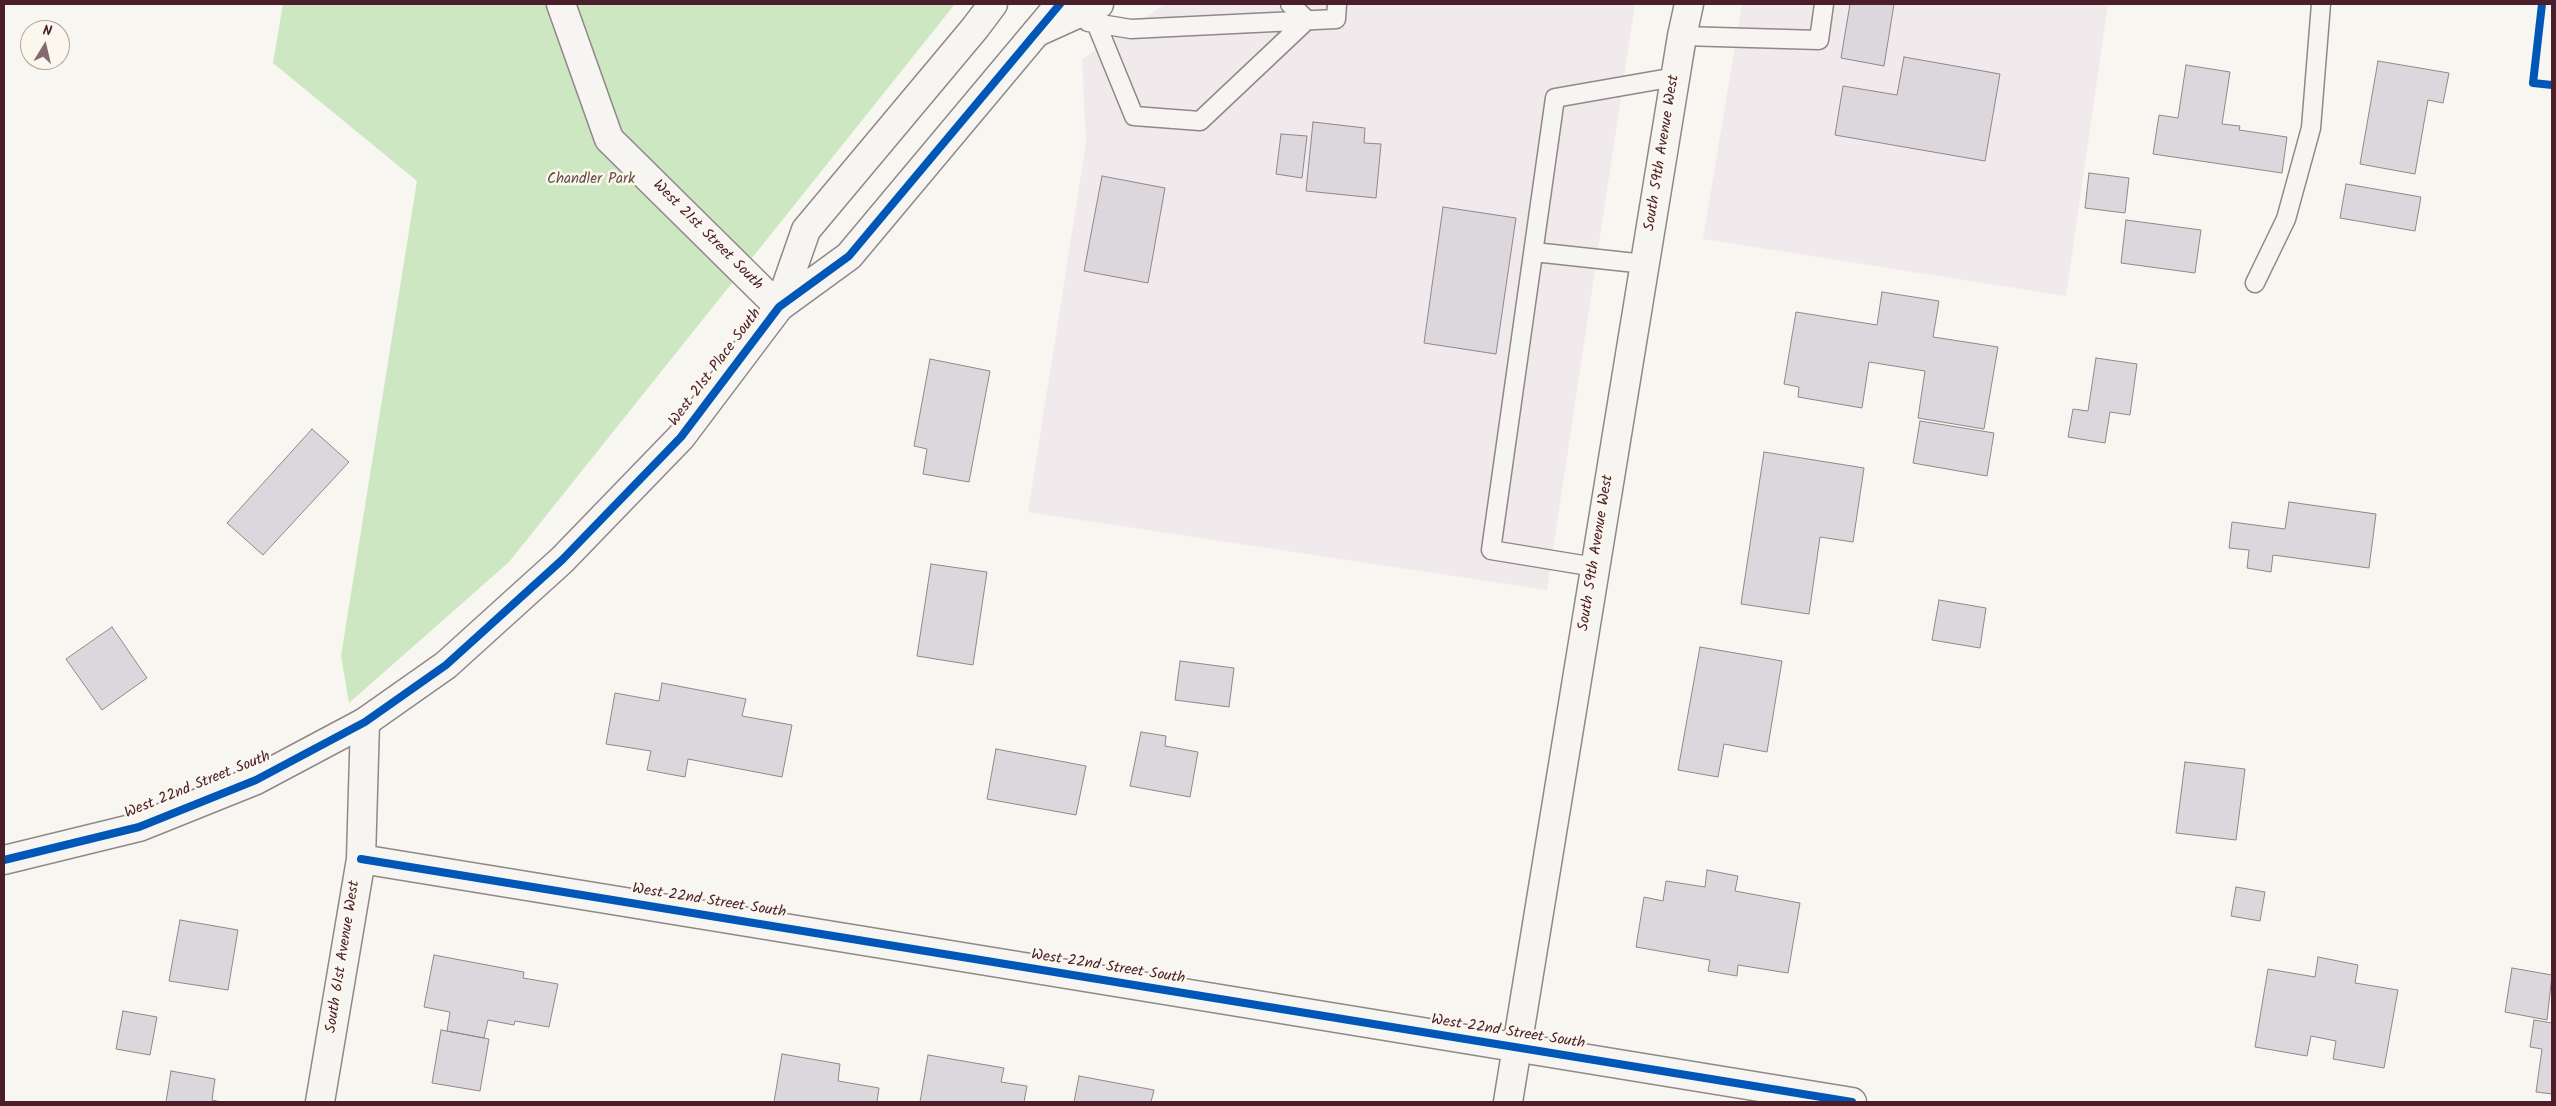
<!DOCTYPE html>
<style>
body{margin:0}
#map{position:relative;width:2556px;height:1106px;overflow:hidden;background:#f8f6f0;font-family:Kalam,sans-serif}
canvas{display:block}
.frame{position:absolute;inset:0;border:5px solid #4a1f2b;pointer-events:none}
.north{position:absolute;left:20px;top:20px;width:50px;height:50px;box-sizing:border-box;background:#fbf7ec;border:1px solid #b4a19f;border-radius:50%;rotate:9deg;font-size:14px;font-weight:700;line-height:20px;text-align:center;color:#4a1f2b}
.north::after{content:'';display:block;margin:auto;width:18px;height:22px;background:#876a70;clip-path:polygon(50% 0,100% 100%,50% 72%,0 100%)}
</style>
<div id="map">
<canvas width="2556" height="1106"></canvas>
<div class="frame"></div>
<div class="north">N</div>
</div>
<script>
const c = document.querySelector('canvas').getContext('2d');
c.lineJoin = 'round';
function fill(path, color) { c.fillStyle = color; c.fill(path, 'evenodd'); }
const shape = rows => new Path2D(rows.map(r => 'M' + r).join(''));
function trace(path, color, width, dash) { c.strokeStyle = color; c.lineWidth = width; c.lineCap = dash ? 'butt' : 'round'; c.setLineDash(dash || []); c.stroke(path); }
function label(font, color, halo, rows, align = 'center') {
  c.font = font + ' Kalam,sans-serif'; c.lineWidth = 5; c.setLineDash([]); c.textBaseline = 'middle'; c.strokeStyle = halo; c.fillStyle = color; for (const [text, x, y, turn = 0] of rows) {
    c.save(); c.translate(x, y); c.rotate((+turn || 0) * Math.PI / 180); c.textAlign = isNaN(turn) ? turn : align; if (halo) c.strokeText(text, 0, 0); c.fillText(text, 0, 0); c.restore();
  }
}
fill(shape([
 [1165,4,1635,4,1547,590,1028,512,1086,143,1082,59],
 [1742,4,2108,4,2066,296,1703,239]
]), '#f0eaec');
fill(shape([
 [283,4,955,4,509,562,349,703,341,656,417,181,273,63]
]), '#cde7c2');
const building = shape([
 [1850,4,1894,4,1884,66,1841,58,1850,4],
 [1904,57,2000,74,1985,161,1835,135,1843,86,1897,95,1904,57],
 [2378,61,2449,73,2443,103,2428,100,2415,174,2360,164,2378,61],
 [2186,65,2230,72,2222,124,2240,126,2239,130,2287,137,2282,173,2153,154,2159,115,2178,118,2186,65],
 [1313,122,1365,128,1364,143,1381,144,1376,198,1306,191,1313,122],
 [1281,134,1307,136,1302,178,1276,174,1281,134],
 [2089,173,2129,178,2125,213,2085,208,2089,173],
 [1102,176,1165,188,1148,283,1084,271,1102,176],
 [2346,184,2421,197,2415,231,2340,218,2346,184],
 [1443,207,1516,218,1496,354,1424,343,1443,207],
 [2126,220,2201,230,2195,273,2121,263,2126,220],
 [1882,292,1939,301,1933,337,1998,347,1984,429,1918,418,1925,371,1869,362,1862,408,1798,397,1799,387,1784,384,1796,312,1877,325,1882,292],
 [2096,358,2137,364,2130,415,2110,412,2105,443,2068,437,2073,409,2088,411,2096,358],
 [930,359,990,371,969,482,923,474,927,449,914,446,930,359],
 [1920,421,1994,433,1987,476,1913,463,1920,421],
 [312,429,349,462,263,555,227,523,312,429],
 [1764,452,1864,468,1853,542,1820,537,1809,614,1741,604,1764,452],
 [2289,502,2376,514,2369,568,2273,555,2271,572,2247,568,2249,550,2229,548,2232,522,2285,529,2289,502],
 [931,564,987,572,973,665,917,656,931,564],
 [1939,600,1986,608,1980,648,1932,640,1939,600],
 [112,627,147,678,102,710,66,659,112,627],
 [1700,647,1782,661,1767,752,1724,744,1718,777,1678,770,1700,647],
 [1180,661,1234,668,1229,707,1175,700,1180,661],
 [662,683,746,699,742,716,792,725,782,777,688,759,685,777,647,770,651,751,606,744,615,693,659,701,662,683],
 [1141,732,1166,736,1165,746,1198,752,1190,797,1130,786,1141,732],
 [996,749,1086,766,1076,815,987,799,996,749],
 [2185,762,2245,769,2236,840,2176,833,2185,762],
 [1707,870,1738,876,1735,891,1800,903,1788,973,1738,965,1737,976,1708,971,1710,960,1636,947,1644,897,1663,901,1666,881,1705,887,1707,870],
 [2236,887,2265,892,2260,921,2231,916,2236,887],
 [180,920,238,930,228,990,169,981,180,920],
 [434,955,524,972,523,978,558,984,549,1027,515,1021,514,1025,488,1020,484,1038,447,1031,450,1012,424,1007,434,955],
 [2318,957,2358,965,2355,983,2398,990,2384,1068,2333,1059,2336,1041,2311,1036,2307,1056,2255,1047,2268,969,2315,977,2318,957],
 [2512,968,2552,975,2547,1020,2505,1012,2512,968],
 [123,1011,157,1017,150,1055,116,1049,123,1011],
 [2534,1020,2552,1023,2552,1094,2536,1092,2542,1049,2530,1047,2534,1020],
 [441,1030,489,1039,480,1091,432,1083,441,1030],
 [782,1054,840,1064,838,1081,879,1088,877,1102,774,1102,782,1054],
 [928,1055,1004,1068,1001,1082,1027,1086,1024,1102,920,1102,928,1055],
 [171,1071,215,1079,212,1100,221,1102,166,1102,171,1071],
 [1079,1076,1154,1090,1151,1102,1074,1102,1079,1076]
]);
fill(building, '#dcd7dd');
trace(building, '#918787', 1);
const service = shape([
 [1088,22,1131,29,1336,19,1337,4],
 [1096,23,1134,116,1200,121,1307,20,1290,4],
 [1682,36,1819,40,1824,4],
 [1534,252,1645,264],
 [2255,283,2286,219,2311,128,2321,4],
 [1595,567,1491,550,1555,98,1675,77]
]);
const minor = shape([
 [561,4,609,139,779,307],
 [361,859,1852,1102],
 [320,1102,361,859,365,722],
 [1508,1102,1682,36,1689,4]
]);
const tertiary = shape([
 [779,307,806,230,975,28,993,4],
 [4,860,139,827,256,780,365,722,446,665,562,560,681,437,779,307,849,256,1060,4]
]);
const secondary = shape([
 [1037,32,1099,4]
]);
trace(service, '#918787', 21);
trace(minor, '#918787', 31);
trace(tertiary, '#918787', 31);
trace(secondary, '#918787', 31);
trace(service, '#f6f5f1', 18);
trace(minor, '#f6f5f1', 28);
trace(tertiary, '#f6f5f1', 28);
trace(secondary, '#f6f5f1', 28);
trace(shape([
 [2542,4,2533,83,2552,85],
 [361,859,1852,1102],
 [4,860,139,827,256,780,365,722,446,665,562,560,681,437,779,307,849,256,1060,4]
]), '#0057b8', 8);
label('15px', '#4a1f2b', '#fbf7ec', [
 ["South 59th Avenue West",1663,153,-81],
 ["West 21st Street South",707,236,45],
 ["West 21st Place South",716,368,-53],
 ["South 59th Avenue West",1597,553,-81],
 ["West 22nd Street South",198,786,-22],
 ["West 22nd Street South",709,902,9],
 ["South 61st Avenue West",344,957,-81],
 ["West 22nd Street South",1108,968,9],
 ["West 22nd Street South",1508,1033,9]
]);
label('15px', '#624e47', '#fbf7ec', [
 ["Chandler Park",591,180]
]);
</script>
